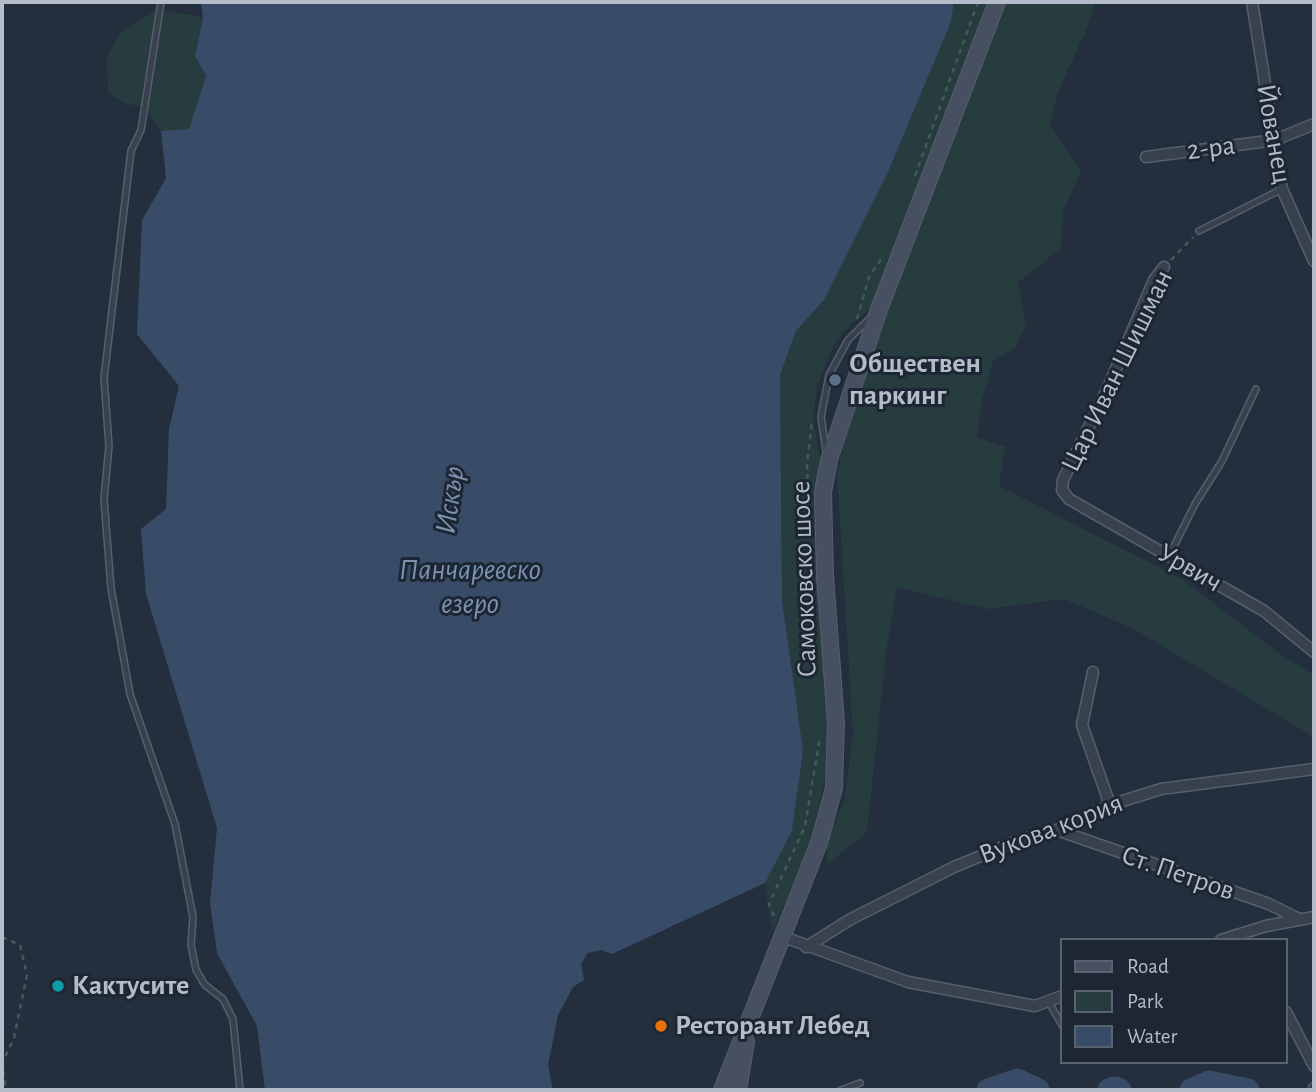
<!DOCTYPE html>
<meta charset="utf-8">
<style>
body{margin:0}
#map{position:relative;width:1316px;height:1092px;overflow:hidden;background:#242f3e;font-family:"Alegreya Sans",sans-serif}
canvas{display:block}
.frame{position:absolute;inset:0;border:4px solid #b4bcc9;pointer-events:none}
.legend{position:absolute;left:1060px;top:938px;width:228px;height:126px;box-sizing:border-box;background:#1d2633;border:2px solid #59626f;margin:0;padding:9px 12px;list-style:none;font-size:21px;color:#b4bcc9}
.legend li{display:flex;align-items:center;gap:14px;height:35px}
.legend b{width:35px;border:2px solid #59626f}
</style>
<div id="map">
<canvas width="1316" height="1092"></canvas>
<div class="frame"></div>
<ul class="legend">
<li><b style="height:9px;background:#465061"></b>Road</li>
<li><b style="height:19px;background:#263c3f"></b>Park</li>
<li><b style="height:19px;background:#394c67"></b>Water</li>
</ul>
</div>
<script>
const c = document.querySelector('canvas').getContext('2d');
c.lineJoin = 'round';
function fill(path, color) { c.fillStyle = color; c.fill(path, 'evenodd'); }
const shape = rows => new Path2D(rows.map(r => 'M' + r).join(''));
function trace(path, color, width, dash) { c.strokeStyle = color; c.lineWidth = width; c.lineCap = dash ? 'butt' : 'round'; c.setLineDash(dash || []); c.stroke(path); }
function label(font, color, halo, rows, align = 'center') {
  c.font = font + ' "Alegreya Sans",sans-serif'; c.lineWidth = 6; c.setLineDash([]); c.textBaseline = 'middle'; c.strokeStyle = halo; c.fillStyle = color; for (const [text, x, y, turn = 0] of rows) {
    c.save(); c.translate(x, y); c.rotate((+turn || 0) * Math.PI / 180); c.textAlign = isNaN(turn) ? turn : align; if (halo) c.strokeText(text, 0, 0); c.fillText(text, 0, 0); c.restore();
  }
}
fill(shape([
 [954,2,990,2,873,306,851,324,833,346,817,387,813,417,820,460,817,493,829,760,811,843,772,933,765,883,792,831,803,750,782,600,780,375,796,331,824,300,888,172,951,22],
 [1003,2,1095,2,1087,28,1057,94,1050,126,1081,171,1063,212,1061,248,1018,283,1026,325,1015,348,993,361,982,400,977,437,1005,447,999,486,1180,578,1279,653,1314,675,1314,737,1134,629,1064,599,987,609,897,587,886,653,867,832,827,865,827,838,845,799,853,734,837,472,867,363],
 [158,9,203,17,195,56,206,75,189,130,161,131,145,108,125,103,108,93,107,57,120,33]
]), '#263c3f');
fill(shape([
 [201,2,954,2,951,22,888,172,824,300,796,331,780,375,782,600,803,750,792,831,765,883,612,954,601,950,588,953,581,964,584,980,573,987,558,1015,548,1065,553,1090,265,1090,257,1026,217,953,210,903,217,828,146,594,141,529,166,509,169,429,179,386,137,334,142,220,166,178,161,131,189,129,206,76,195,56,203,17]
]), '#394c67');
trace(shape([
 [988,1090,1017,1080,1038,1090],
 [1109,1090,1115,1088,1120,1090],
 [1191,1090,1209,1082,1248,1090]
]), '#394c67', 23);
const lane = shape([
 [161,2,141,130,131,151,104,378,109,446,104,499,111,588,130,694,175,824,193,917,191,945,196,970,205,985,223,999,233,1019,240,1090],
 [1199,231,1282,189],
 [826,451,821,417,829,375,848,340,872,316],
 [1169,556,1195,504,1222,461,1256,389],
 [1048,1001,1062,1025],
 [841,1090,860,1083]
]);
const street = shape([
 [1252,2,1282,189,1314,261],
 [1146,157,1275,140,1314,124],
 [1164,267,1154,280,1109,385,1063,480,1062,490,1069,499,1264,611,1314,652],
 [1093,672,1082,725,1110,805],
 [1057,830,1269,904,1297,918],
 [781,936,908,982,1035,1006,1062,996],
 [1221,940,1266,926,1314,917],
 [806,947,851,919,954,867,1017,841,1057,830,1110,805,1161,789,1314,769],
 [1286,1012,1314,1066],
 [1314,1090,1314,1088]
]);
const secondary = shape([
 [722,1090,819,843,834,788,836,723,825,576,823,492,829,460,878,312,997,2],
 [738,1090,746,1042]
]);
trace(lane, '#565f6c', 8);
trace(street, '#565f6c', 13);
trace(secondary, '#565f6c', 18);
trace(shape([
 [915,176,978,2],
 [1171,260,1193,237],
 [857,319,869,277,884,255],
 [808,489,807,465,812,420],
 [774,916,769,904,805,826,820,737],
 [2,937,20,945,27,975,14,1038,2,1064,6,1090]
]), '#44595c', 2.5, [5, 5]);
trace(lane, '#38414e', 5);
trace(street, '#38414e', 10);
trace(secondary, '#465061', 16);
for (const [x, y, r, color] of [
 [835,380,7,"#5c6f8a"],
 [58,986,7,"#0f9aa8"],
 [661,1026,7,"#e8710a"]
]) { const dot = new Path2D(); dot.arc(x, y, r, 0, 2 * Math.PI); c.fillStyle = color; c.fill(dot); trace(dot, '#1d2633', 2.5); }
label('28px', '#b4bcc9', '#1d2633', [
 ["Йованец",1274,134,80],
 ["2-ра",1211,148,-7],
 ["Цар Иван Шишман",1117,371,-64],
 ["Урвич",1190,568,30],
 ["Самоковско шосе",804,579,-92],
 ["Вукова кория",1051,829,-21],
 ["Ст. Петров",1178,873,19]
]);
label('bold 28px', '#b4bcc9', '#1d2633', [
 ["Обществен",849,364],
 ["паркинг",849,396],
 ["Кактусите",72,986],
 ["Ресторант Лебед",675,1026]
], 'left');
label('italic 30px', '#7c92b1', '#1d2633', [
 ["Искър",450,500,-82],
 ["Панчаревско",470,570],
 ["езеро",470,604]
]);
</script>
